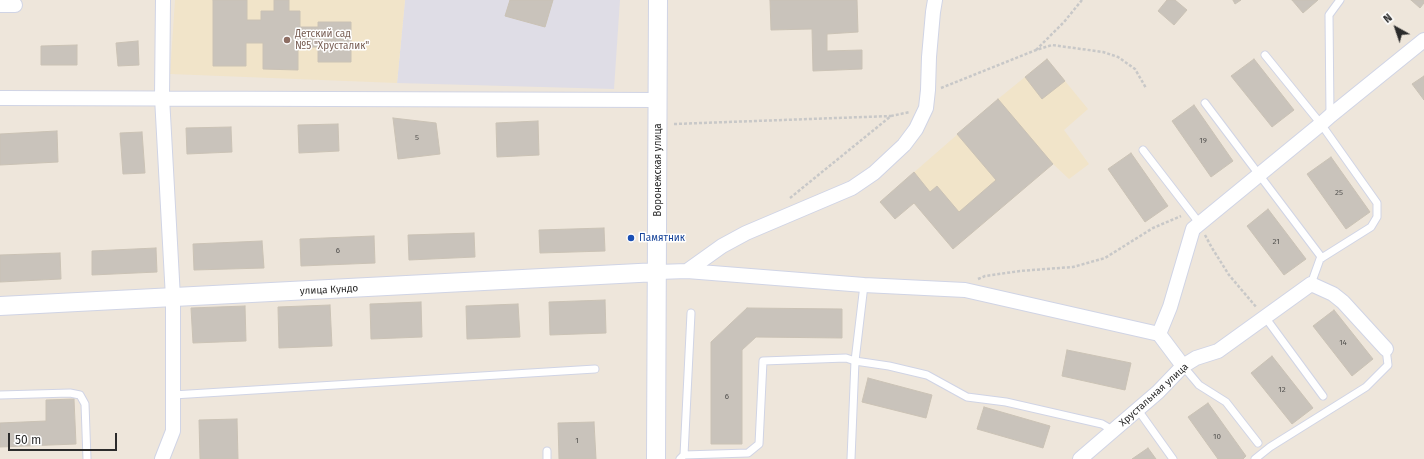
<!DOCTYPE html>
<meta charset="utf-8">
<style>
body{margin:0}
#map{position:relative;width:1424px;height:459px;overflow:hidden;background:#eee6db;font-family:"Fira Sans",sans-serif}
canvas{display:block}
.north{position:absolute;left:1376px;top:8px;width:40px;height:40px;-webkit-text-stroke:3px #fff;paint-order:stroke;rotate:320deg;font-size:11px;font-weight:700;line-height:16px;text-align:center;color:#2b2b2b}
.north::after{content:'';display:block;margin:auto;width:14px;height:18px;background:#2b2b2b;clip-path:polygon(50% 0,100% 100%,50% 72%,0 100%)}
.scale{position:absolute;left:8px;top:433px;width:109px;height:18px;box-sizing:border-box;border:2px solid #2b2b2b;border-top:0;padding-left:5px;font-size:12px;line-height:14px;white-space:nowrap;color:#2b2b2b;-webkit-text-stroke:3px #fff;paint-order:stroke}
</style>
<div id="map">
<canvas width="1424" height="459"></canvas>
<div class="north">N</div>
<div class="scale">50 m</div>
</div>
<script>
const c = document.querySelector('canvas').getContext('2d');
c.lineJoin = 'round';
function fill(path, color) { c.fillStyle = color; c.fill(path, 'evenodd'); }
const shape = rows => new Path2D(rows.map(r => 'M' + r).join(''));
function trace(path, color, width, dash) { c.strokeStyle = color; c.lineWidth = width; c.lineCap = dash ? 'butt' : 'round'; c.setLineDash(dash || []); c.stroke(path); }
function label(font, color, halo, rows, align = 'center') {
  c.font = font + ' "Fira Sans",sans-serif'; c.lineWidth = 3; c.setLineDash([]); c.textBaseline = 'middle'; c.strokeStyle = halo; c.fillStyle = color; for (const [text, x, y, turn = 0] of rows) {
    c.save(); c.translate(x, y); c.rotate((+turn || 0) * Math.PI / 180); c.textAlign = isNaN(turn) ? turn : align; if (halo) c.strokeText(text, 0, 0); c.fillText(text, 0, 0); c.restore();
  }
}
fill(shape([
 [405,0,620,0,614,89,397,83]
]), '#dfdde6');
fill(shape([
 [175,0,405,0,397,83,170,74],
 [1047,59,1088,109,1064,130,1089,164,1069,179,1053,164,953,249,914,203,895,219,880,202,998,99]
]), '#f1e4c9');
const building = shape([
 [213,0,247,0,247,20,261,20,261,11,274,11,274,0,289,0,289,11,300,11,300,27,318,27,318,22,351,22,351,62,318,62,318,47,298,47,298,70,263,69,263,43,246,43,246,66,213,66,213,0],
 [510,0,553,0,545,27,505,16,510,0],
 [770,0,857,0,858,32,827,34,827,51,862,50,862,69,813,71,812,29,771,30,770,0],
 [1167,0,1175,0,1187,10,1174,25,1158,11,1167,0],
 [1233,0,1241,0,1235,4,1233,0],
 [1292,0,1318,0,1303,13,1292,0],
 [1411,0,1424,0,1424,3,1420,8,1411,0],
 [138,41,139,65,118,66,116,43,138,41],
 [77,45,77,65,41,65,41,46,77,45],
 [1047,59,1065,81,1042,99,1025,77,1047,59],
 [1254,59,1294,110,1272,127,1231,76,1254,59],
 [1424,76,1424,100,1412,84,1424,76],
 [998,99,1053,164,953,249,914,203,895,219,880,202,914,172,930,192,937,186,959,212,996,180,957,134,998,99],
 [1194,105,1233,161,1211,177,1172,121,1194,105],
 [393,118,436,123,440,154,398,159,393,118],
 [538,121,539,155,497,157,496,123,538,121],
 [338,124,339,151,299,153,298,125,338,124],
 [231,127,232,152,187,154,186,128,231,127],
 [57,131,58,162,0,165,0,134,57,131],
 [142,132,145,173,123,174,120,133,142,132],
 [1131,153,1168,206,1145,222,1108,169,1131,153],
 [1331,157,1370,212,1346,229,1307,174,1331,157],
 [1268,209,1306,259,1284,275,1247,226,1268,209],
 [604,228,605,251,540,253,539,230,604,228],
 [474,233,475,257,409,260,408,235,474,233],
 [374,236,375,263,301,266,300,239,374,236],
 [262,241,264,268,194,270,193,244,262,241],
 [156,248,157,272,92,275,92,251,156,248],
 [60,253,61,279,0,282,0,255,60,253],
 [605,300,606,333,550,335,549,302,605,300],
 [421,302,422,337,371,339,370,304,421,302],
 [518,304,520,337,467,339,466,306,518,304],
 [330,305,332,346,279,348,278,307,330,305],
 [245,306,246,341,193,343,191,308,245,306],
 [747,308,842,309,842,338,756,337,742,350,742,444,711,444,711,342,747,308],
 [1334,310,1373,359,1352,376,1313,326,1334,310],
 [1067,350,1131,363,1125,390,1062,376,1067,350],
 [1272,356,1313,408,1292,424,1251,373,1272,356],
 [868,378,932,395,926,418,862,402,868,378],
 [74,399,76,444,0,447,0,423,46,421,46,400,74,399],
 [1208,403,1246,456,1243,459,1218,459,1188,417,1208,403],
 [984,407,1050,426,1043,448,977,429,984,407],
 [237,419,238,459,200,459,199,420,237,419],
 [594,422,596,459,559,459,558,423,594,422],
 [1148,448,1156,459,1132,459,1148,448]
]);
fill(building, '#c9c3bb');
trace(building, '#cac2b5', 1);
const service = shape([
 [1265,55,1321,124,1377,203,1377,217,1371,227,1320,259,1311,284],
 [1205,103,1322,258],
 [1330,115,1329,15,1340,0],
 [1143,150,1200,224],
 [864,285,855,361,889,366,927,375,967,397,1006,402,1102,424,1114,431],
 [1265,317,1323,396],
 [1183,366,1199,385,1226,402,1258,443],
 [0,395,70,393,80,395,85,404,87,459],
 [173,395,595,369],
 [1138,410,1173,459],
 [547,451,547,459],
 [684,455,748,453,759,444,763,361,846,358,855,361,851,459],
 [680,459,684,455,691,313],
 [1255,459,1270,447,1366,387,1388,365,1386,349]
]);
const minor = shape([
 [0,5,15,5],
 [0,98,659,100],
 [687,271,722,246,746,233,852,188,874,173,904,145,916,129,926,108,928,90,929,57,933,12,935,0],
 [658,272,687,271,864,285,965,290,1159,334,1183,366],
 [1159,334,1170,307,1193,229,1321,124,1330,116,1424,40],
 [162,459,173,431,173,298,162,97,163,0],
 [1080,459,1158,392,1183,366,1196,358,1218,351,1311,284,1333,294,1343,302,1386,349]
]);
const tertiary = shape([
 [0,306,658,272],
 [656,459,658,0]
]);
trace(service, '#d0d4e5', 9);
trace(minor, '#d0d4e5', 16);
trace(tertiary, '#d0d4e5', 20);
trace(shape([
 [1036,50,1064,22,1082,0],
 [941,88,1036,50,1052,45,1103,52,1118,57,1135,69,1146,88],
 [674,124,891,116],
 [790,198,891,116,910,112],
 [1205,235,1212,248,1229,275,1257,308],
 [978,279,985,276,1020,271,1073,267,1105,258,1153,228,1181,216]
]), '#c8c8c8', 2.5, [3, 2]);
trace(service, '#fff', 7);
trace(minor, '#fff', 14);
trace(tertiary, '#fff', 18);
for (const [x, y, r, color] of [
 [287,40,4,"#8d6e63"],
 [631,238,4,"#1a4fb4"]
]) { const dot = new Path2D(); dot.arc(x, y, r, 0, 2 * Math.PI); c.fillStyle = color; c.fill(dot); trace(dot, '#fff', 1.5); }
label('8px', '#52514f', null, [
 ["5",417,138],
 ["19",1203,141],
 ["25",1339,193],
 ["21",1276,242],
 ["6",338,251],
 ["14",1343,343],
 ["12",1282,390],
 ["6",727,397],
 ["10",1217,437],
 ["1",577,441]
]);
label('10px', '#785e54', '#fff', [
 ["Детский сад",295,34],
 ["№5 \"Хрусталик\"",295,46]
], 'left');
label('10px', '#2b2b2b', '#fff', [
 ["Воронежская улица",658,170,-90],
 ["улица Кундо",329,290,-3],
 ["Хрустальная улица",1154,395,-42]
]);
label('10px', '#164399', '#fff', [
 ["Памятник",639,238]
], 'left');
</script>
